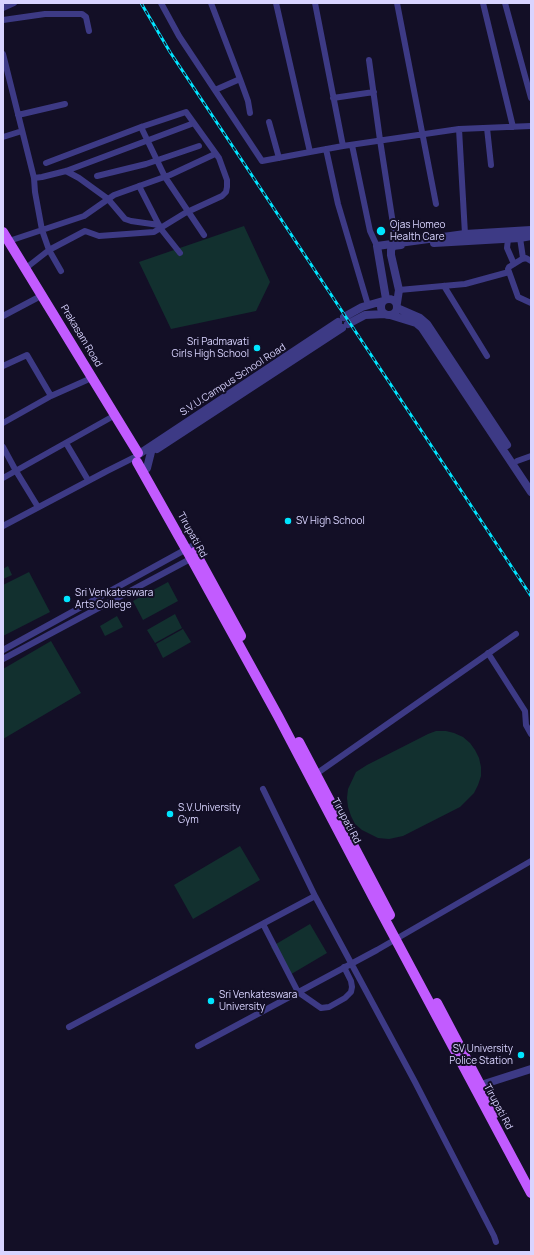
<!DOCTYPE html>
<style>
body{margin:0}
#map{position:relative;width:534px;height:1255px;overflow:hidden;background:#130f26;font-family:Manrope,sans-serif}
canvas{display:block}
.frame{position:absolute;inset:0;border:4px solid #d9d4ff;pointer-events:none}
</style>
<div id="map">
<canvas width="534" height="1255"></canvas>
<div class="frame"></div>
</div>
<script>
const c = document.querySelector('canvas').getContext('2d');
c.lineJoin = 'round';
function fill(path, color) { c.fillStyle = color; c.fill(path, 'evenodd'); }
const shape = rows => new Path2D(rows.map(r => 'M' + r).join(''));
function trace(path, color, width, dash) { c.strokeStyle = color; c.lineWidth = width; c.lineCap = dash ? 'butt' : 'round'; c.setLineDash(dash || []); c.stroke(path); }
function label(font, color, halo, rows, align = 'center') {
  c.font = font + ' Manrope,sans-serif'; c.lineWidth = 4; c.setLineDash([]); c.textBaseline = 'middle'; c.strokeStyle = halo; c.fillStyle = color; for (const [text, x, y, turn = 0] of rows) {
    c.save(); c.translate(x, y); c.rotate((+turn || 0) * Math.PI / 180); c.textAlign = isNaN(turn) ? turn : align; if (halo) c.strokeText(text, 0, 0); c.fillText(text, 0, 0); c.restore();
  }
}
fill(shape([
 [244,226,270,282,256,311,171,329,139,262],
 [8,566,12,575,3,579,3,569],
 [29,572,50,612,3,636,3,585],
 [168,582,178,601,143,620,133,601],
 [175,614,182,628,155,643,147,630],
 [117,616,123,627,105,636,100,626],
 [183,629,191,642,163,658,156,644],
 [51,641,81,693,3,739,3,669],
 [436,731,446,731,454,733,463,737,470,743,475,750,479,758,481,767,481,776,478,785,474,793,460,807,403,836,389,839,378,838,362,830,355,824,351,816,348,807,347,798,348,789,356,772,367,765,428,734],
 [240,846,260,880,193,919,174,885],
 [310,924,327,953,288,976,271,947]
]), '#12302f');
trace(shape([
 [161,3,179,36,262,161,310,152,276,3],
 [211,3,240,79,215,90],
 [315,3,343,146],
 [397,3,436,204],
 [483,3,513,127],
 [505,3,531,98],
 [3,8,14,3],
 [3,20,45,14,82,14,86,17,89,31],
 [3,54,34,178,35,192,42,230,49,250,61,271],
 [369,60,380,140,396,243],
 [240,79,248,101,250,113],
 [333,98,374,92],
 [18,115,65,104],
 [269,122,279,158],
 [141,127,165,177,204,235],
 [487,128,491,165],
 [459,129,465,234],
 [3,137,22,131],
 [352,145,370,231,377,246],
 [326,149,338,204,368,305],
 [310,152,343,146,459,129,531,126],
 [66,171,79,178,108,199,125,219,131,221,159,225],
 [97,176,146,164,199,146],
 [34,178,42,177,66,171,194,123],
 [139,186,161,229,180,253],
 [520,238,523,258],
 [508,239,507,248,514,264],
 [9,241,84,216,114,195,170,175,215,154],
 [531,261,526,258,522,259,509,267,508,269,518,297,531,303],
 [26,268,49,250,85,231,99,236,154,232,185,213,222,196,226,192,227,187,227,180,219,158,186,112,141,127,46,163],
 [444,286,487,356],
 [399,290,465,284,509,272],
 [3,316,37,298],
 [3,366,27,355,51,396],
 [3,423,51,396,87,380],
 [66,443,88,480],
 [3,447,16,471,38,507],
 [517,461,531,456],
 [3,478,110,418],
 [3,526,107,471,133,458],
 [3,650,192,546],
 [488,653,525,711,526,725,531,734],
 [3,659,194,557],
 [316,774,516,634],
 [263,789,315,896,415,1082,494,1236,496,1242],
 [263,924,298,992,321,1008,329,1007,345,998,351,992,352,987,351,981,344,967],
 [69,1027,315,896],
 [198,1046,377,950,531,861]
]), '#3d3a85', 6);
trace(shape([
 [434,243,520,238,531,236],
 '381 307a8 8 0 1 1 16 0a8 8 0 1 1-16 0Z',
 [386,299,377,246,465,234,531,230],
 [397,303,399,290,391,255,391,250,393,246,401,245],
 [397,308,420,318,427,324,507,445],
 [390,315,416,323,422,328,531,492],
 [344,317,362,307,383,301],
 [348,324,365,315,385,314],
 [157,449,342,328],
 [139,454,338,322],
 [147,468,151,452],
 [481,1085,531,1069]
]), '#3d3a85', 8);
trace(shape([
 [3,232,138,453],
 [137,462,191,558,278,716,373,897,531,1193],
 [195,552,241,636],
 [299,742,390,915],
 [437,1003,495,1113]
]), '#c25bff', 10);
const rail = shape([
 [141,3,170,52,531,596]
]);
trace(rail, '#00e5ff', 3);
trace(rail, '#130f26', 1.5, [4.5]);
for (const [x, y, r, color] of [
 [381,231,5,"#00e5ff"],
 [257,348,4,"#00e5ff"],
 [288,521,4,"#00e5ff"],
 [67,599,4,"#00e5ff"],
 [170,814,4,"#00e5ff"],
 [211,1001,4,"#00e5ff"],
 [521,1055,4,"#00e5ff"]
]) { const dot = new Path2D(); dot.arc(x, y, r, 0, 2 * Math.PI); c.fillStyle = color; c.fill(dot); trace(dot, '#130f26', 1.5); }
label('10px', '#d9d4ff', '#130f26', [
 ["Ojas Homeo",390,225],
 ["Health Care",390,237],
 ["Sri Padmavati",249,342,"right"],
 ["Girls High School",249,354,"right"],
 ["SV High School",296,521],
 ["Sri Venkateswara",75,593],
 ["Arts College",75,605],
 ["S.V.University",178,808],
 ["Gym",178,820],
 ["Sri Venkateswara",219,995],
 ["University",219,1007],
 ["SV University",513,1049,"right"],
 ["Police Station",513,1061,"right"]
], 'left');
label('10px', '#d9d4ff', '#130f26', [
 ["Prakasam Road",81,336,59],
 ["S.V.U.Campus School Road",233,380,-33],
 ["Tirupati Rd",192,535,61],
 ["Tirupati Rd",346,821,62],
 ["Tirupati Rd",498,1107,62]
]);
</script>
